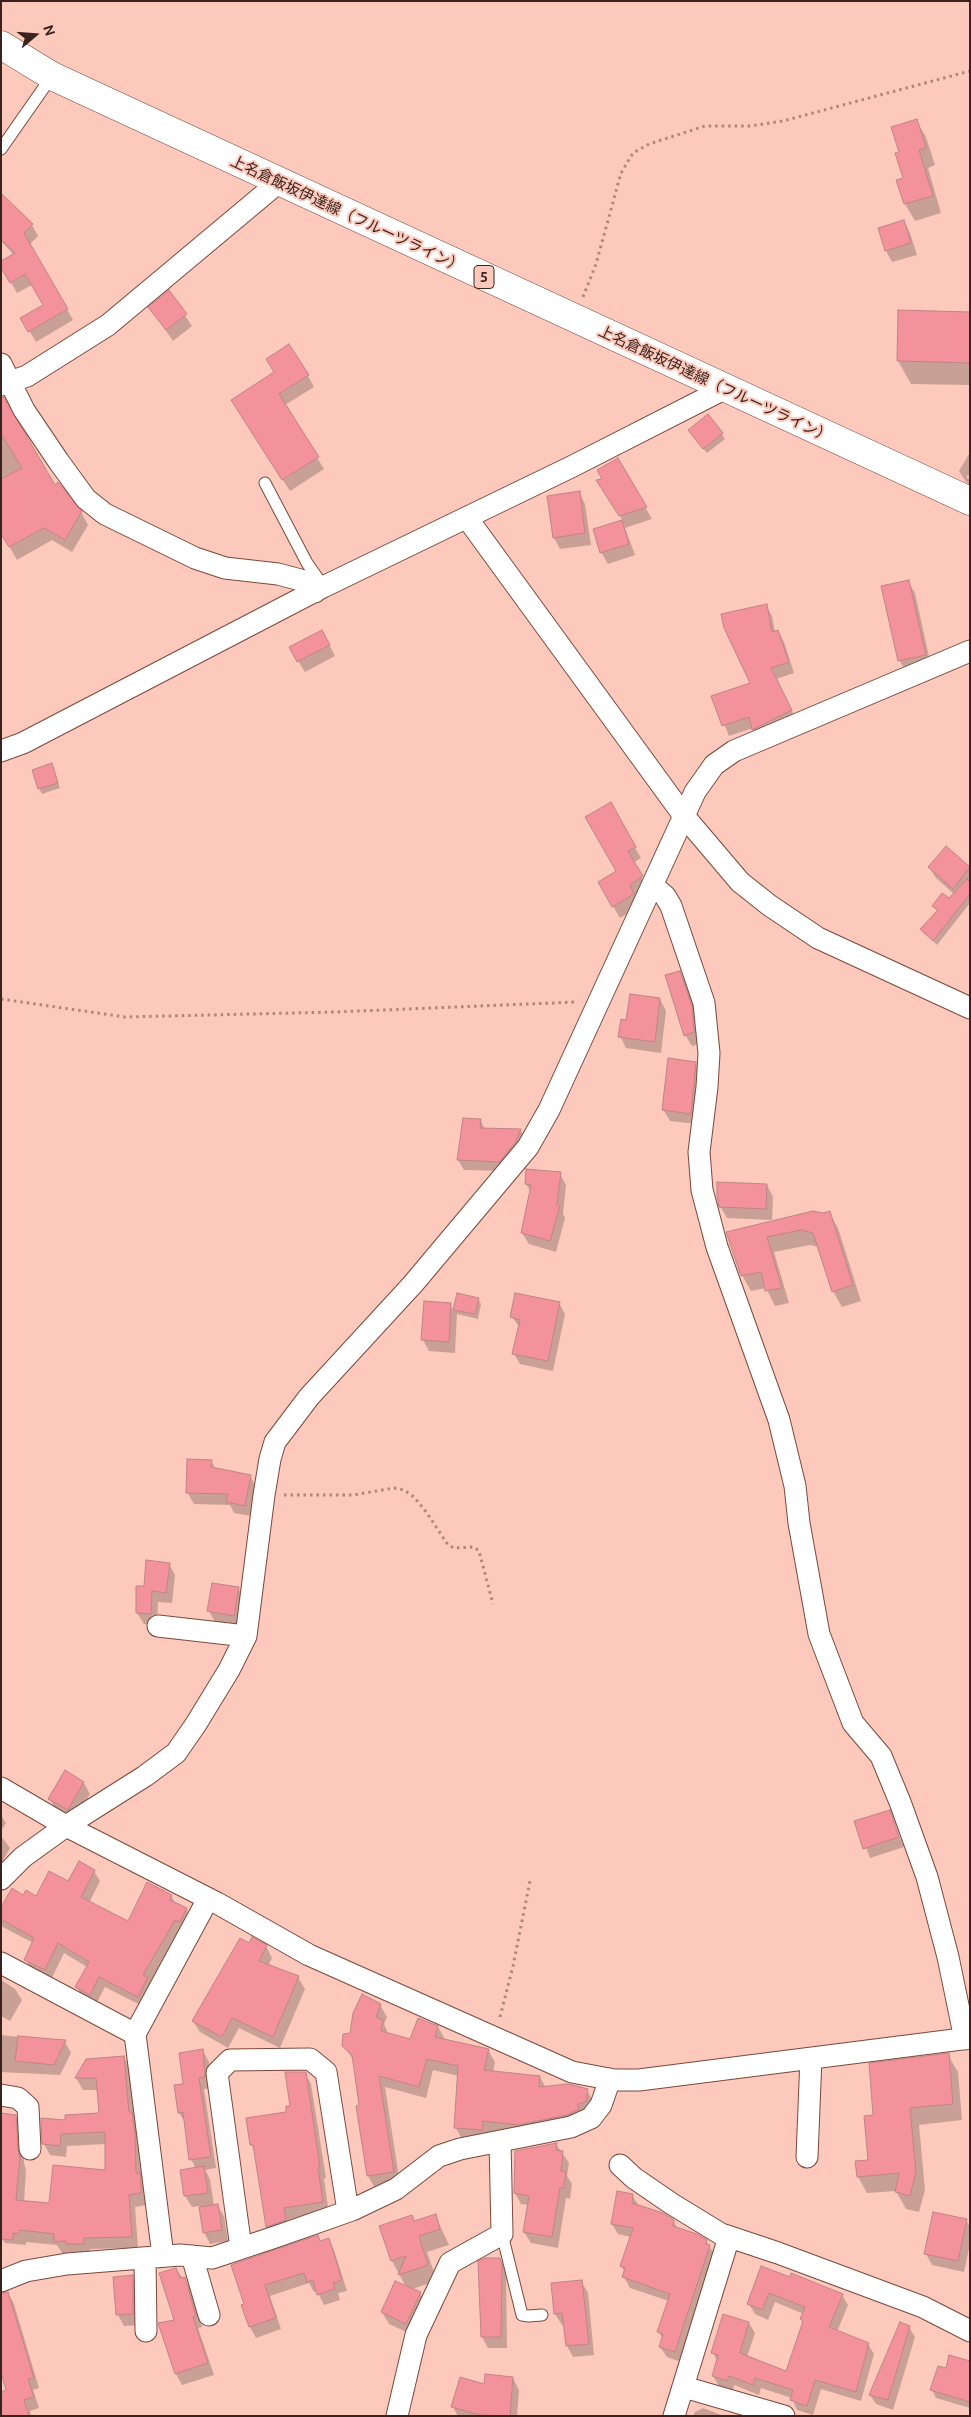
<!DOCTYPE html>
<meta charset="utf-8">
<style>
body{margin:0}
#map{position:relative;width:971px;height:2417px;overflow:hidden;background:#fcc9bc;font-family:Ubuntu,sans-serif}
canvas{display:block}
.frame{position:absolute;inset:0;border:2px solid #3a231d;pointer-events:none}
.north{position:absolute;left:10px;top:10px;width:50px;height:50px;-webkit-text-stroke:4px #fcc9bc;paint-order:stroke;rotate:72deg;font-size:14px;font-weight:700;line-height:20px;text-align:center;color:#3a231d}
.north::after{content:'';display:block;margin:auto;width:18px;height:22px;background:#3a231d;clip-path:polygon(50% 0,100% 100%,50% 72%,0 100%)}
</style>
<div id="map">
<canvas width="971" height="2417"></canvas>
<div class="frame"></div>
<div class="north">N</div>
</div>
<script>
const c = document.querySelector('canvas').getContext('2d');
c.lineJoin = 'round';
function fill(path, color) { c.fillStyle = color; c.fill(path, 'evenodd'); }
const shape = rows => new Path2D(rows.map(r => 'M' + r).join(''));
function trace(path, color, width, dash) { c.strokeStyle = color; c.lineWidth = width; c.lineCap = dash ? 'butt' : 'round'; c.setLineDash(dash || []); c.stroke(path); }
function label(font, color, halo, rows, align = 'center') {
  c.font = font + ' Ubuntu,"Noto Sans JP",sans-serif'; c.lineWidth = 4; c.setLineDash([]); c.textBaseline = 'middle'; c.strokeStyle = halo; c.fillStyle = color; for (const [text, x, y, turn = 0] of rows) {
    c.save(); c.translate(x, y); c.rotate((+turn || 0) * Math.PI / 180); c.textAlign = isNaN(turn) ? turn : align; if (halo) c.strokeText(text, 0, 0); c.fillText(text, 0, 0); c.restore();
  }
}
fill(shape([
 [916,120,926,137,935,165,928,168,941,213,915,221,905,204,898,181,904,179,900,153],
 [1,194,32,225,38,236,30,244,73,320,36,342,22,319,44,306,32,285,17,293,1,265,14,255,1,241],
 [904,221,910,233,917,255,892,262,886,251],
 [169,292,192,326,173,341,150,308],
 [899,311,970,313,970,385,911,384,898,361],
 [275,373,308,376,314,387,285,405,324,469,290,491,239,411],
 [1,398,54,487,81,512,88,525,72,552,52,540,17,560,1,532],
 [722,434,725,439,707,453,693,436],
 [969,454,970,476,967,475,967,478,970,479,970,485,966,482,959,471],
 [617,459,652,519,625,528,635,555,608,564,601,552,594,530,623,521,604,491,604,480],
 [579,492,585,504,591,545,560,549,554,538],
 [908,582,915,593,931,666,906,672,900,661,883,587],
 [766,606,772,616,775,632,778,631,784,642,794,673,776,679,797,721,760,740,753,728,729,736,713,697,752,684],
 [328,642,335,656,305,672,298,661],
 [51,765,60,788,42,794,39,788],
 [610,804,641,858,633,863,648,888,640,906,620,918,599,882,617,872],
 [946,848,970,869,970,903,937,945,922,929,938,912,933,906,949,900,954,894,936,878,929,867],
 [679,972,686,983,698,1018,700,1044,692,1046,685,1035],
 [660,999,666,1011,661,1053,626,1048,620,1036,627,1021],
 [695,1063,702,1074,697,1124,670,1121,663,1109],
 [464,1120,480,1120,485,1129,521,1131,526,1140,505,1171,464,1170,458,1160],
 [560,1174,566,1185,563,1214,565,1218,556,1252,529,1244,522,1233,531,1192,526,1184],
 [767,1185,773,1197,772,1220,727,1218,720,1206],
 [829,1213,838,1228,861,1301,842,1307,833,1291,819,1247,810,1245,774,1252,789,1303,775,1306,766,1288,751,1291,742,1275,727,1232],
 [458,1294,478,1299,481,1304,478,1319,457,1314,455,1353,429,1351,423,1340,450,1305,454,1311],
 [559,1303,565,1314,553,1371,520,1364,514,1354,520,1328,512,1317],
 [211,1461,216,1469,250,1476,257,1488,251,1516,234,1513,230,1505,194,1504,187,1492],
 [169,1564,175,1575,172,1603,158,1602,157,1625,144,1624,137,1613,145,1587],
 [238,1588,244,1599,240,1626,215,1622,209,1611],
 [84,1783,90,1794,74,1821,56,1810,50,1799],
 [889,1812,904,1847,870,1858,856,1822],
 [1,1815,6,1823,1,1831],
 [1,1836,10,1848,1,1864],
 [94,1871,100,1881,89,1903,128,1922,171,1896,176,1904,186,1909,192,1920,181,1930,150,1984,153,1989,144,2007,105,1987,96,2004,83,1998,77,1987,87,1967,64,1953,51,1980,32,1970,26,1960,33,1943,3,1927,1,1923,1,1909,24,1896,37,1898],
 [250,1945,266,1946,272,1958,268,1966,298,1977,305,1989,280,2048,239,2028,228,2048,200,2032,193,2021],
 [1,1980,15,1989,22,2000,10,2021,1,2016],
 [380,2005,387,2017,384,2024,389,2035,411,2041,438,2027,445,2039,488,2050,495,2062,493,2072,540,2077,546,2088,587,2090,594,2103,593,2113,462,2139,455,2127,459,2076,433,2070,426,2098,385,2087,400,2184,375,2188,368,2176,354,2061,344,2046,351,2034],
 [1,2035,65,2042,71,2053,60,2075,1,2072],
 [203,2051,209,2062,211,2088,204,2089,216,2168,205,2170,210,2179,214,2206,217,2205,224,2216,228,2241,210,2244,204,2232,200,2206,192,2207,185,2196,182,2171,196,2169,191,2159,186,2124,179,2113,185,2085],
 [948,2055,958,2072,962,2120,919,2125,925,2190,919,2212,906,2209,896,2191,867,2193,858,2177,869,2161,875,2116],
 [124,2057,131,2069,135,2119,138,2125,141,2145,142,2179,146,2186,147,2205,135,2207,138,2248,90,2249,90,2255,74,2256,73,2253,62,2253,57,2245,26,2242,26,2245,5,2243,1,2237,15,2116,22,2128,24,2163,26,2170,24,2202,51,2204,107,2171,106,2144,67,2146,66,2157,50,2155,44,2144,67,2121,100,2114,98,2090,83,2090,76,2078,87,2060],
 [305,2073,311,2084,326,2178,324,2179,329,2214,290,2219,292,2231,273,2238,267,2227,255,2151,252,2145,288,2113],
 [556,2144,569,2163,567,2176,572,2184,570,2199,566,2198,558,2248,531,2243,524,2232,529,2205,521,2204,515,2193],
 [632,2195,639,2206,673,2221,678,2229,706,2241,716,2257,681,2362,667,2357,660,2347,663,2339,659,2332,669,2301,630,2288,624,2277,625,2272,621,2266,631,2237,618,2234,612,2224],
 [435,2215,449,2245,427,2252,437,2281,412,2289,420,2293,426,2304,413,2335,389,2324,382,2312,406,2287,392,2261,412,2217,415,2222],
 [966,2220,970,2227,970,2244,964,2272,932,2265,926,2254],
 [328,2239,334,2250,347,2291,338,2293,340,2300,324,2305,317,2291,314,2292,309,2283,270,2296,281,2329,256,2338,250,2327,243,2306,246,2305,232,2266],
 [500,2259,506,2271,507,2348,488,2348,482,2337],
 [176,2269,191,2289,202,2327,198,2328,214,2375,182,2385,176,2374,160,2324,176,2321],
 [132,2277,139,2288,139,2325,124,2326,118,2315],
 [790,2278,842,2295,848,2305,837,2332,868,2344,874,2354,861,2401,821,2389,813,2415,797,2410,792,2398,761,2388,759,2395,734,2385,733,2391,719,2386,713,2376,718,2362,713,2353,749,2323,755,2333,747,2357,787,2372,804,2323,802,2319,804,2314,775,2302,768,2320,755,2314,749,2304],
 [581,2281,588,2293,594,2355,573,2357,567,2346,565,2325,562,2325,555,2314],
 [8,2293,14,2304,39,2388,33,2390,39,2408,30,2411,31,2416,1,2416,8,2391],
 [909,2327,915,2337,893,2410,876,2404,870,2395],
 [970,2362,970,2408,936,2398,932,2390],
 [513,2378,519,2390,517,2416,458,2416,453,2407,485,2386],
 [703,2408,724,2416,693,2416,695,2412]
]), '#0003');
const building = shape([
 [917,119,926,148,919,150,933,196,904,204,896,180,903,178,895,153,899,152,891,127,917,119],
 [1,193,33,224,24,233,68,309,28,332,20,318,43,305,25,274,10,283,1,268,1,261,15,253,1,240,1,193],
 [904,220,911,243,885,251,878,228,904,220],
 [169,290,187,314,166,330,148,307,169,290],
 [898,310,970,312,970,363,897,361,898,310],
 [289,344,309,375,279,394,319,457,282,480,231,400,274,372,266,359,289,344],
 [1,397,4,397,55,485,58,482,82,511,65,540,44,528,9,547,1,534,1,479,22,468,1,434,1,397],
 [708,414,723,433,703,449,688,430,708,414],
 [618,458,647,507,619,516,596,480,602,479,597,470,618,458],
 [580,491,585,533,553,538,547,496,580,491],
 [622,520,629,544,600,553,593,529,622,520],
 [909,580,926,655,898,661,881,586,909,580],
 [767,604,772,632,778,630,789,662,771,668,792,710,752,730,749,717,722,726,711,696,750,683,724,628,721,614,767,604],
 [322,630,330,645,297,662,289,647,322,630],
 [52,763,58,783,38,789,32,770,52,763],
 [611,802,636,847,628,851,643,876,630,885,634,894,612,907,598,882,616,871,585,817,611,802],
 [946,846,970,867,953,889,928,867,946,846],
 [967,879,970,882,970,894,933,941,920,929,938,910,932,906,942,893,949,898,967,879],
 [680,971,692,1006,694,1032,684,1036,665,975,680,971],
 [630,994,660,998,655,1042,618,1037,621,1019,626,1020,630,994],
 [668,1058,696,1062,691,1114,662,1110,668,1058],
 [463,1118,481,1119,480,1128,521,1129,515,1143,499,1162,457,1160,463,1118],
 [526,1169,561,1172,557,1205,560,1206,550,1241,521,1233,531,1185,525,1184,526,1169],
 [717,1182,767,1184,766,1209,719,1207,717,1196,717,1182],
 [813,1211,823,1213,830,1211,853,1285,832,1292,813,1233,801,1230,767,1237,782,1288,765,1291,761,1272,741,1276,726,1232,813,1211],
 [457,1293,479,1298,475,1314,453,1310,457,1293],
 [515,1293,560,1302,548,1361,512,1354,520,1320,510,1317,515,1293],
 [424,1301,451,1303,449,1342,421,1340,424,1301],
 [187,1459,212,1460,211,1467,251,1475,245,1506,226,1502,228,1494,186,1493,187,1459],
 [146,1560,170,1563,166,1593,152,1591,151,1614,136,1613,136,1586,144,1586,146,1560],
 [212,1583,239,1587,234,1616,207,1611,212,1583],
 [65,1770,84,1782,68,1810,48,1799,65,1770],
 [890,1810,899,1837,863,1849,854,1821,890,1810],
 [79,1861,95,1870,81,1897,128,1921,147,1882,172,1895,170,1900,187,1908,180,1922,175,1920,143,1975,148,1977,138,1997,99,1977,90,1995,75,1987,89,1962,58,1943,45,1970,24,1960,34,1938,1,1919,1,1907,12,1888,23,1895,26,1890,36,1896,49,1871,68,1881,79,1861],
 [252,1937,267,1945,259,1961,299,1976,273,2037,232,2018,222,2037,192,2021,240,1938,249,1943,252,1937],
 [362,1994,381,2004,376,2017,383,2020,381,2031,410,2039,418,2018,438,2026,435,2037,489,2049,484,2070,540,2076,539,2087,567,2084,577,2086,588,2089,586,2102,578,2104,579,2109,567,2115,518,2125,483,2121,483,2130,454,2128,458,2066,427,2059,419,2087,379,2076,394,2172,367,2176,356,2106,359,2105,352,2055,342,2046,343,2034,350,2033,353,2013,362,1994],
 [18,2036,52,2039,66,2040,54,2065,15,2061,18,2036],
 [203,2049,205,2077,199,2078,211,2157,189,2160,183,2112,178,2113,174,2085,183,2084,179,2053,203,2049],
 [949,2053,953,2104,910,2108,916,2172,910,2196,895,2192,899,2173,857,2177,855,2161,868,2160,864,2116,873,2115,869,2063,949,2053],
 [124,2056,129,2112,132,2112,135,2133,136,2173,140,2173,141,2181,141,2193,129,2195,132,2237,84,2238,84,2244,66,2244,66,2241,54,2242,54,2234,20,2230,19,2234,13,2233,13,2240,1,2239,1,2113,16,2115,18,2150,20,2157,16,2200,49,2203,53,2165,105,2170,105,2132,61,2134,60,2146,42,2144,41,2118,65,2120,65,2115,99,2113,96,2078,75,2078,86,2059,124,2056],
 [285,2072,306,2072,320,2167,318,2167,323,2202,284,2208,286,2220,266,2227,253,2145,250,2145,246,2118,286,2112,286,2106,290,2106,285,2072],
 [557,2143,556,2150,563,2151,561,2171,566,2172,564,2188,560,2188,552,2237,523,2232,529,2196,514,2193,515,2151,557,2143],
 [204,2166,208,2193,184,2196,180,2170,204,2166],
 [617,2191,633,2194,632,2203,663,2213,674,2220,673,2226,697,2234,707,2240,706,2244,710,2245,675,2352,659,2347,663,2334,657,2332,670,2294,622,2277,625,2268,620,2266,633,2228,611,2224,617,2191],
 [218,2204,222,2230,203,2233,199,2207,218,2204],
 [933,2212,967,2219,958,2261,924,2254,933,2212],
 [436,2214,440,2229,419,2236,428,2265,398,2275,406,2256,391,2261,379,2226,412,2215,414,2221,436,2214],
 [318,2235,320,2241,329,2238,342,2280,333,2283,335,2289,317,2295,313,2280,307,2282,304,2273,265,2285,276,2318,249,2327,241,2305,244,2304,231,2265,318,2235],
 [485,2258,500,2258,502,2265,501,2337,481,2337,478,2261,485,2258],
 [761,2266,790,2277,791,2273,843,2294,829,2327,869,2343,856,2392,815,2380,807,2406,790,2400,793,2390,755,2378,753,2385,729,2376,727,2381,712,2376,718,2355,711,2353,723,2314,749,2322,740,2353,786,2371,803,2321,800,2319,805,2307,769,2293,762,2310,747,2304,761,2266],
 [176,2268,180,2278,185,2277,196,2316,193,2317,208,2363,175,2374,158,2323,174,2320,159,2273,176,2268],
 [133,2275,133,2314,116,2315,113,2277,133,2275],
 [582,2280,589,2344,566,2346,562,2313,554,2314,551,2283,582,2280],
 [395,2281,421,2292,406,2324,381,2312,395,2281],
 [8,2292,34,2378,28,2379,34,2397,24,2400,29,2416,1,2416,1,2392,6,2390,1,2373,1,2293,8,2292],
 [900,2322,910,2326,888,2400,869,2395,900,2322],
 [949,2355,970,2361,970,2402,930,2390,938,2366,946,2368,949,2355],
 [485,2374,513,2377,510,2416,480,2415,451,2407,460,2377,484,2384,485,2374]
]);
fill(building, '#f3929a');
trace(building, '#c08387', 1);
const service = shape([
 [1,149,52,76],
 [265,483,307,563,323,586],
 [502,2234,522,2315,529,2316,542,2315]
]);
const minor = shape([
 [1,364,24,410,59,462,86,499,105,514,195,558,225,568,278,574,308,582,315,592],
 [1,385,27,376,108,325,279,182],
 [467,518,684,816,740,882,769,905,818,938,970,1008],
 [1,751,23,743,323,587,571,467,726,388],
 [652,885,665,896,671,906,704,1003,709,1053,707,1087,699,1152,702,1190,717,1247,779,1420,795,1486,799,1523,819,1634,853,1723,881,1756,900,1802,927,1877,948,1957,965,2039],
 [158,1626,246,1636],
 [1,1788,66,1826,217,1903,309,1955,572,2072,614,2080,639,2080,970,2038],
 [1,1879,23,1857,66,1826,145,1776,176,1753,196,1724,229,1670,246,1636,264,1495,270,1459,275,1442,309,1397,413,1284,528,1147,549,1110,695,792,714,765,734,751,970,651],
 [1,1963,135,2034],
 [1,2095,18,2098,28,2107,30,2149],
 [807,2157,811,2058],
 [620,2165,634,2178,672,2204,721,2234,778,2253,923,2307,970,2331],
 [241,2248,217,2073,230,2060,310,2059,326,2072,348,2211],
 [163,2256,135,2034,208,1899],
 [192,2256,209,2315],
 [145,2258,146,2331],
 [1,2281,26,2271,67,2264,180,2255,212,2258,278,2236,352,2210,396,2189,439,2156,460,2149,571,2127,591,2118,601,2105,610,2079],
 [684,2387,784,2416],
 [397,2416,416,2335,450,2263,502,2234,500,2141],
 [674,2416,729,2237]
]);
const primary = shape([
 [1,45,52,76,970,501]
]);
trace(service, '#7c483a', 13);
trace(minor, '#7c483a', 23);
trace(primary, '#7c483a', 29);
trace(shape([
 [583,297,596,264,621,173,633,153,649,144,705,126,750,126,783,121,970,71],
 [1,999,125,1017,335,1012,576,1002],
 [284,1495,353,1495,394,1488,404,1490,414,1497,427,1513,448,1545,454,1548,474,1547,479,1551,493,1604],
 [500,2017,513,1966,530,1881]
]), '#ae867c', 3, [2.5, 4]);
trace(service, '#fff', 11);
trace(minor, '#fff', 21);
trace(primary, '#fff', 28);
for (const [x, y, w] of [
 [484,277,20]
]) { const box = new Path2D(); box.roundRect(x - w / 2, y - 11.5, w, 23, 4); c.fillStyle = '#fcc9bc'; c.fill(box); trace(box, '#3a231d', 1); }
label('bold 14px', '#3a231d', null, [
 ["5",484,277]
]);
label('15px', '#3a231d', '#fcc9bc', [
 ["上名倉飯坂伊達線（フルーツライン）",347,214,25],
 ["上名倉飯坂伊達線（フルーツライン）",715,384,25]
]);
</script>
